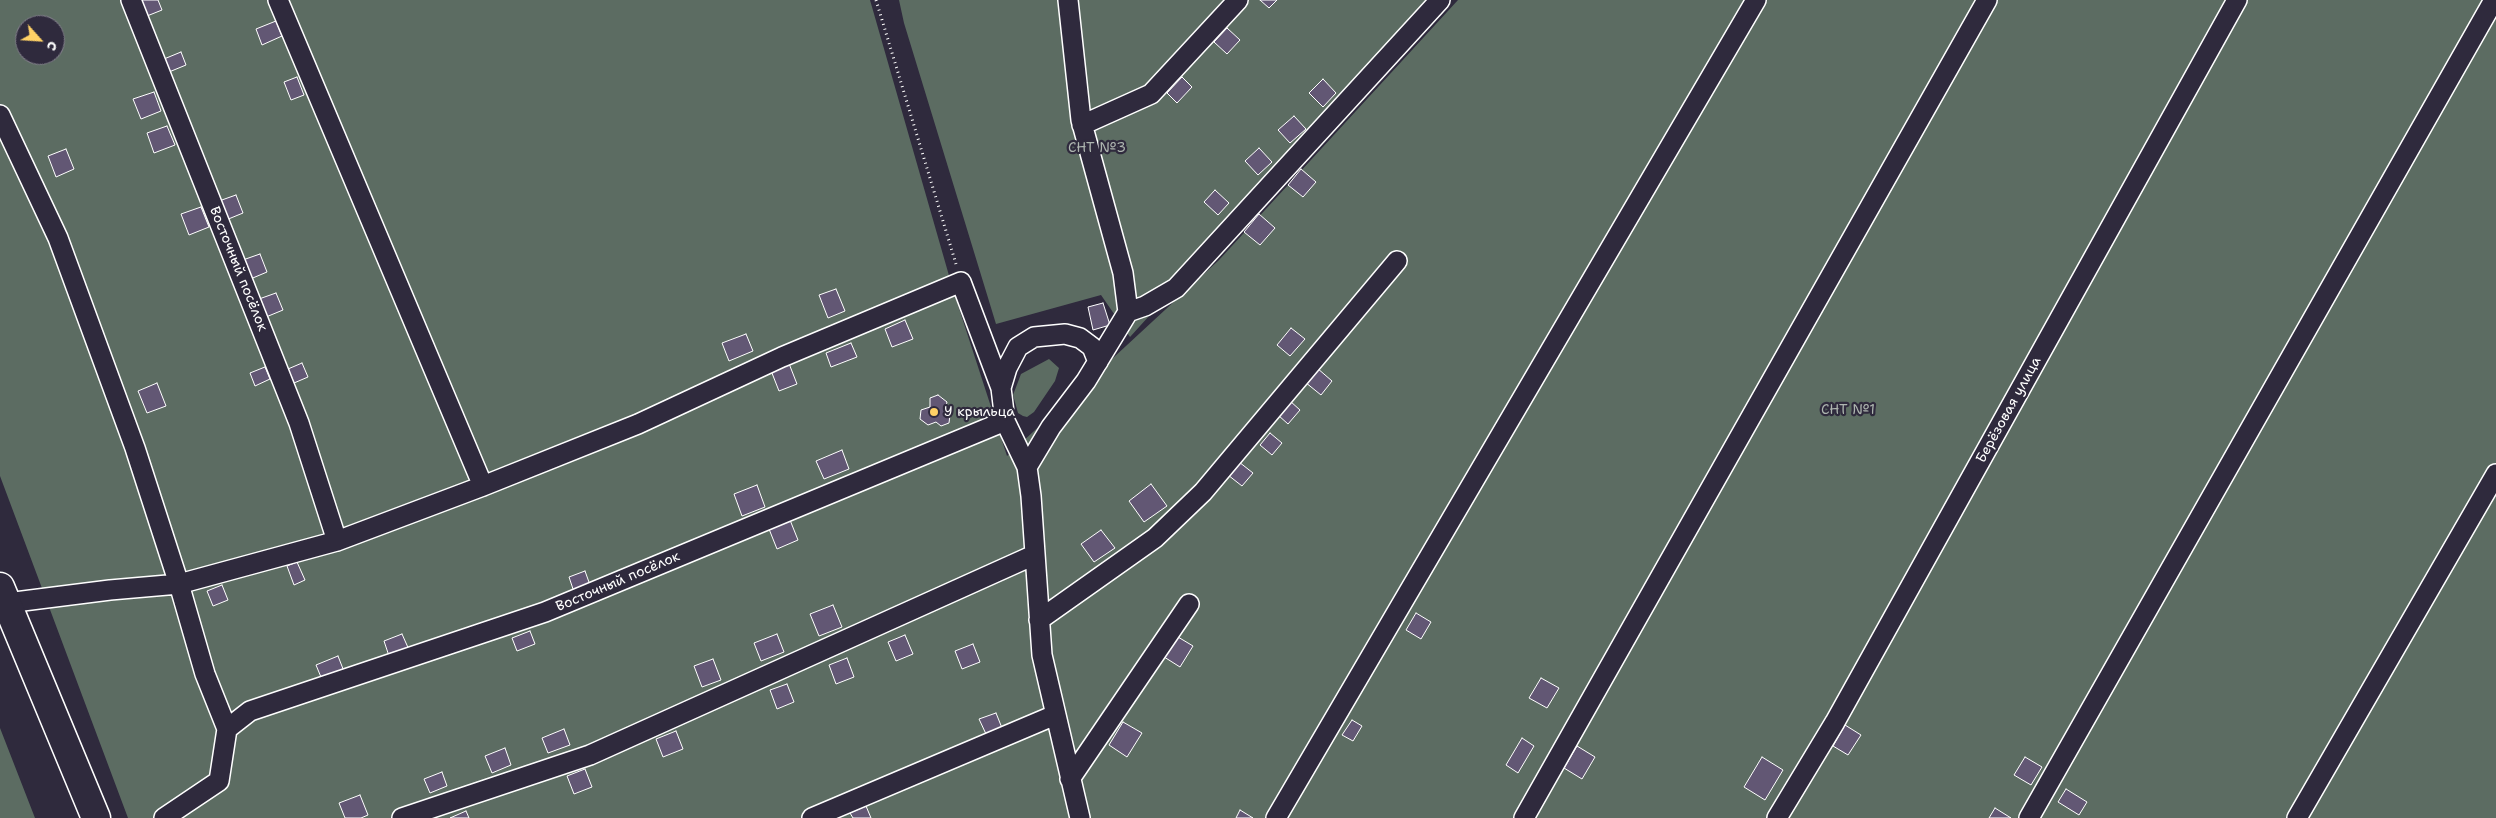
<!DOCTYPE html>
<meta charset="utf-8">
<style>
body{margin:0}
#map{position:relative;width:2496px;height:818px;overflow:hidden;background:#2f2a3d;font-family:"Shantell Sans",sans-serif}
canvas{display:block}
.north{position:absolute;left:15px;top:15px;width:50px;height:50px;box-sizing:border-box;background:#2f2a3d;border:1px solid #827f8b;border-radius:50%;rotate:116deg;font-size:14px;font-weight:700;line-height:20px;text-align:center;color:#fff}
.north::after{content:'';display:block;margin:auto;width:18px;height:22px;background:#ffd166;clip-path:polygon(50% 0,100% 100%,50% 72%,0 100%)}
</style>
<div id="map">
<canvas width="2496" height="818"></canvas>
<div class="north">С</div>
</div>
<script>
const c = document.querySelector('canvas').getContext('2d');
c.lineJoin = 'round';
function fill(path, color) { c.fillStyle = color; c.fill(path, 'evenodd'); }
const shape = rows => new Path2D(rows.map(r => 'M' + r).join(''));
function trace(path, color, width, dash) { c.strokeStyle = color; c.lineWidth = width; c.lineCap = dash ? 'butt' : 'round'; c.setLineDash(dash || []); c.stroke(path); }
function label(font, color, halo, rows, align = 'center') {
  c.font = font + ' "Shantell Sans",sans-serif'; c.lineWidth = 4.5; c.setLineDash([]); c.textBaseline = 'middle'; c.strokeStyle = halo; c.fillStyle = color; for (const [text, x, y, turn = 0] of rows) {
    c.save(); c.translate(x, y); c.rotate((+turn || 0) * Math.PI / 180); c.textAlign = isNaN(turn) ? turn : align; if (halo) c.strokeText(text, 0, 0); c.fillText(text, 0, 0); c.restore();
  }
}
fill(shape([
 [0,0,870,0,954,293,1007,456,1219,260,1458,0,2496,0,2496,818,128,818,0,476],
 [25,25,55,25,55,55,25,55],
 [899,0,1436,0,1130,337,1101,295,996,324,904,23],
 [1049,359,1059,368,1055,381,1034,412,1027,417,1023,416,1018,413,1013,395,1021,374],
 [0,728,35,818,0,818]
]), '#5c6c62');
const building = shape([
 [141,0,158,0,162,10,147,16,141,0],
 [1260,0,1277,0,1269,8,1260,0],
 [276,21,282,36,262,45,256,29,276,21],
 [1227,28,1240,40,1227,54,1214,42,1227,28],
 [181,52,186,65,169,72,164,59,181,52],
 [297,77,304,95,291,100,284,82,297,77],
 [1182,77,1192,87,1177,103,1167,93,1182,77],
 [1323,79,1336,93,1323,107,1309,93,1323,79],
 [154,92,161,111,141,119,133,99,154,92],
 [1294,116,1306,129,1290,143,1278,130,1294,116],
 [167,126,175,145,154,153,147,133,167,126],
 [1259,148,1272,162,1258,175,1245,161,1259,148],
 [66,149,74,169,56,177,48,156,66,149],
 [1301,169,1316,182,1303,197,1288,185,1301,169],
 [1215,190,1229,203,1218,215,1204,202,1215,190],
 [236,195,243,213,226,220,219,201,236,195],
 [201,207,209,227,189,235,181,214,201,207],
 [1259,214,1275,228,1260,245,1244,232,1259,214],
 [260,254,267,272,248,280,240,261,260,254],
 [836,289,845,311,828,318,819,295,836,289],
 [276,293,283,310,266,317,259,299,276,293],
 [1103,303,1110,325,1093,330,1088,307,1103,303],
 [905,320,913,339,892,347,885,329,905,320],
 [1291,328,1305,339,1290,356,1277,345,1291,328],
 [746,334,753,351,729,361,722,343,746,334],
 [851,343,857,357,831,367,826,353,851,343],
 [788,361,797,384,779,391,770,368,788,361],
 [302,363,308,377,294,383,288,369,302,363],
 [265,367,270,379,255,386,250,373,265,367],
 [1317,368,1332,381,1321,395,1305,382,1317,368],
 [157,383,166,406,147,413,138,391,157,383],
 [938,395,947,402,945,410,950,415,949,423,941,426,936,422,928,425,920,419,921,410,930,407,930,398,938,395],
 [1290,401,1300,410,1288,424,1278,415,1290,401],
 [1270,433,1282,443,1272,455,1260,445,1270,433],
 [842,450,849,469,824,479,816,461,842,450],
 [1239,462,1253,473,1242,486,1228,475,1239,462],
 [1151,484,1167,506,1144,522,1129,501,1151,484],
 [757,485,765,507,742,516,734,494,757,485],
 [788,515,798,540,777,549,767,524,788,515],
 [1101,530,1115,548,1094,562,1081,544,1101,530],
 [297,562,305,580,294,585,287,566,297,562],
 [585,571,590,585,574,592,569,577,585,571],
 [222,585,228,600,213,606,207,591,222,585],
 [833,605,842,627,819,636,810,614,833,605],
 [1416,613,1431,622,1421,639,1406,630,1416,613],
 [530,631,535,644,517,651,512,638,530,631],
 [402,634,410,652,390,659,384,641,402,634],
 [777,634,784,652,761,661,754,643,777,634],
 [1173,634,1193,646,1180,667,1161,655,1173,634],
 [905,635,913,654,896,661,888,642,905,635],
 [973,644,980,662,962,669,955,651,973,644],
 [338,656,345,674,323,682,316,665,338,656],
 [847,658,854,677,836,684,829,665,847,658],
 [713,659,721,680,702,687,694,666,713,659],
 [1541,678,1559,688,1547,708,1529,698,1541,678],
 [787,684,794,702,777,709,770,690,787,684],
 [996,713,1002,728,986,734,979,719,996,713],
 [1352,720,1362,726,1353,741,1342,735,1352,720],
 [1123,722,1142,733,1127,757,1109,745,1123,722],
 [1845,725,1861,735,1848,755,1833,746,1845,725],
 [564,729,570,745,548,753,542,738,564,729],
 [676,731,683,749,663,757,656,739,676,731],
 [1522,738,1534,746,1518,773,1506,765,1522,738],
 [1577,746,1595,757,1582,779,1564,768,1577,746],
 [505,748,511,765,492,773,485,756,505,748],
 [1762,757,1783,770,1765,800,1744,787,1762,757],
 [2025,757,2042,767,2031,785,2014,775,2025,757],
 [585,769,592,787,574,794,567,776,585,769],
 [442,772,447,786,430,793,424,779,442,772],
 [2066,789,2087,802,2079,815,2058,802,2066,789],
 [360,795,368,815,361,818,345,818,339,803,360,795],
 [866,806,871,818,853,818,850,813,866,806],
 [1995,808,2011,818,1989,818,1995,808],
 [1240,810,1253,818,1236,818,1240,810],
 [466,811,469,818,450,818,466,811]
]);
fill(building, '#625774');
trace(building, '#fff', 1);
const street = shape([
 [131,0,299,423,337,541],
 [278,0,483,486],
 [1068,0,1081,120,1123,273,1128,312,1086,381,1051,427,1027,467,1031,496,1042,655,1080,818],
 [0,115,58,238,135,448,179,584,205,674,227,729],
 [1082,125,1151,94,1238,0],
 [1128,312,1145,306,1176,288,1440,0],
 [1001,388,1007,368,1018,347,1034,337,1065,334,1080,338,1092,347,1098,362],
 [7,603,110,590,179,584,337,541,483,486,638,424,782,357,961,282,1001,388,1005,421],
 [1039,620,1155,538,1203,492,1397,261],
 [1070,779,1189,604],
 [164,818,219,781,227,729,250,711,545,612,1005,421,1027,467],
 [402,818,590,755,1034,555],
 [812,818,1055,715],
 [1276,818,1756,0],
 [1524,818,1987,0],
 [1777,818,1835,722,2237,0],
 [2029,818,2494,0],
 [2297,818,2496,474]
]);
const secondary = shape([
 [0,587,96,818]
]);
trace(street, '#fff', 22);
trace(secondary, '#fff', 31);
trace(shape([
 [876,0,956,264]
]), '#fff', 3, [1, 4]);
trace(street, '#2f2a3d', 19);
trace(secondary, '#2f2a3d', 28);
for (const [x, y, r, color] of [
 [934,412,5,"#ffd166"]
]) { const dot = new Path2D(); dot.arc(x, y, r, 0, 2 * Math.PI); c.fillStyle = color; c.fill(dot); trace(dot, '#2f2a3d', 2); }
label('14px', '#aeb6b0', '#2f2a3d', [
 ["СНТ №3",1097,148],
 ["СНТ №1",1848,410]
]);
label('14px', '#fff', '#2f2a3d', [
 ["Восточный посёлок",238,269,68],
 ["Берёзовая улица",2009,410,-61],
 ["Восточный посёлок",618,582,-23]
]);
label('14px', '#fff', '#2f2a3d', [
 ["У крыльца",944,412]
], 'left');
</script>
